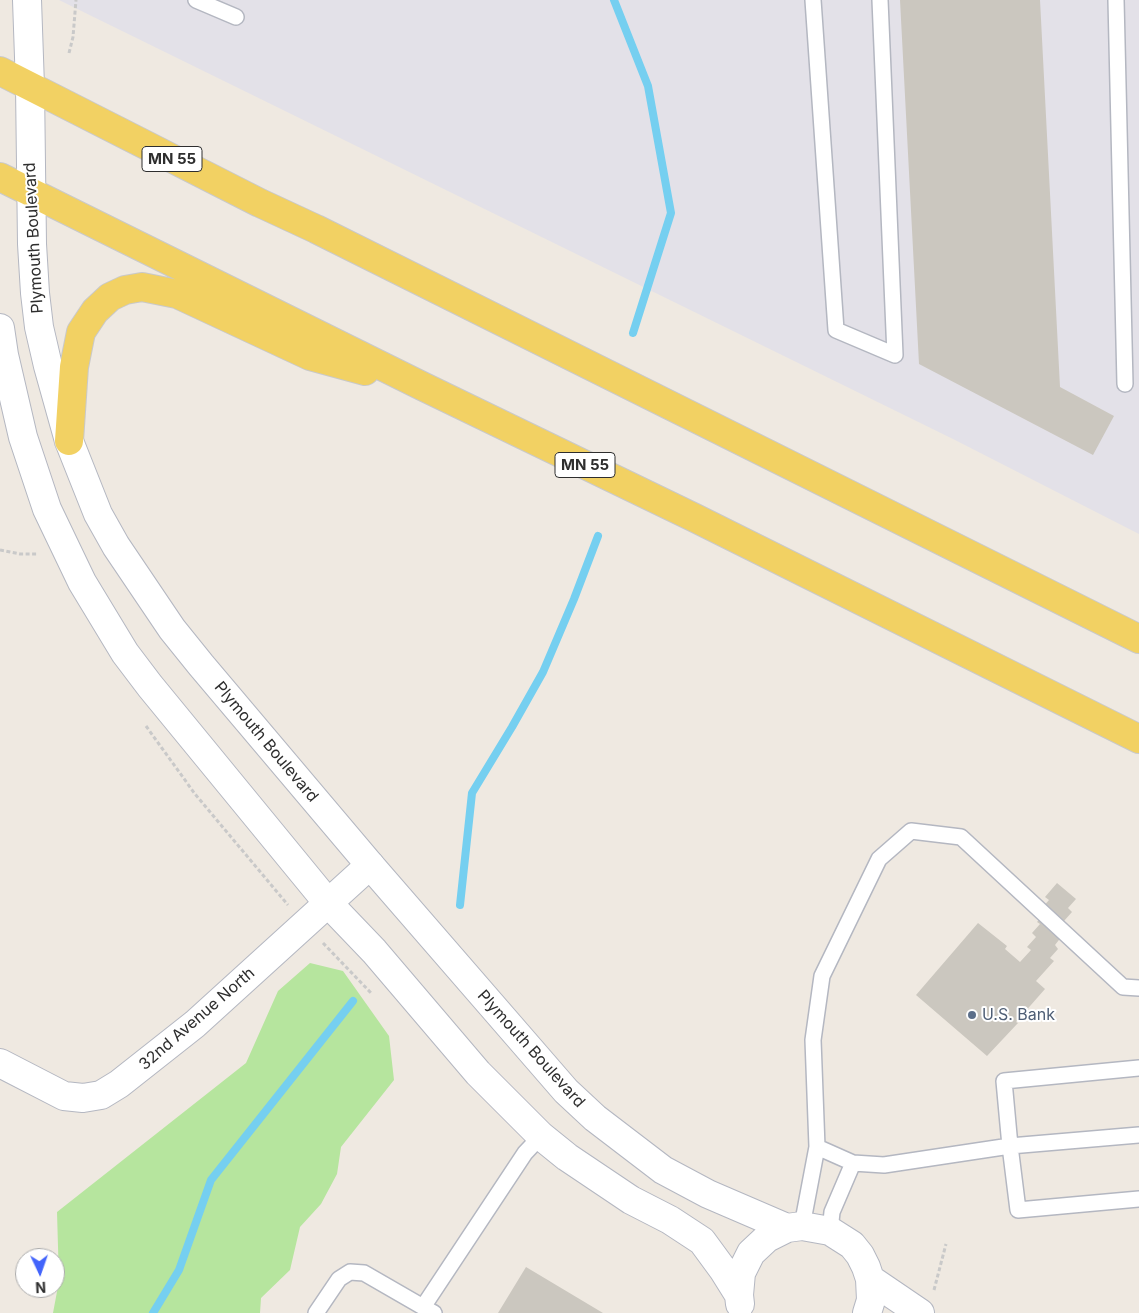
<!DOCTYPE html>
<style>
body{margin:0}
#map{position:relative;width:1139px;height:1313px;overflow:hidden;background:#efe9e1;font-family:Inter,sans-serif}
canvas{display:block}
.north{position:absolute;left:15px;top:1248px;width:50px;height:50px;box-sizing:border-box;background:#fff;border:1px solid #ababab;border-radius:50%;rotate:177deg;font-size:14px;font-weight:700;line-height:20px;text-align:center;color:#2e2e2e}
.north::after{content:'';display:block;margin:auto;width:18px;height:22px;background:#4264fb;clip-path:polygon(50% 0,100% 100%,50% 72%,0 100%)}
</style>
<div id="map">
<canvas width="1139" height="1313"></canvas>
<div class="north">N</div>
</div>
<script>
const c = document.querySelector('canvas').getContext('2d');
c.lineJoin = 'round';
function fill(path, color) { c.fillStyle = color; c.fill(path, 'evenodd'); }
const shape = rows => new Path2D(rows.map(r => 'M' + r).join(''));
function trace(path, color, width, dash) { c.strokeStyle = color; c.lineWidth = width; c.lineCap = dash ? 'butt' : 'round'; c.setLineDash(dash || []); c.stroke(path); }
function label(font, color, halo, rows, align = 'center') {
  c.font = font + ' Inter,sans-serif'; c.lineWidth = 4; c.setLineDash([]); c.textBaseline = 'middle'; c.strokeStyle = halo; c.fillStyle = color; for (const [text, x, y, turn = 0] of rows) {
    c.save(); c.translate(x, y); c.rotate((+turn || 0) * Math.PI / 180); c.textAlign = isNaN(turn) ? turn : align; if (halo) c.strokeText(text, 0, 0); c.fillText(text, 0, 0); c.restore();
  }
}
fill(shape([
 [59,0,1139,0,1139,534,955,440]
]), '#e3e1e8');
fill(shape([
 [310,963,343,971,389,1036,394,1080,341,1147,337,1174,321,1204,300,1227,290,1270,261,1298,260,1313,53,1313,59,1281,57,1212,246,1063,278,991]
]), '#b6e59e');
trace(shape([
 [614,0,648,86,671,213,633,333],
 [460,905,472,793,512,727,543,672,574,599,598,536],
 [153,1313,179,1270,211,1180,353,1001]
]), '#75cff0', 8);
fill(shape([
 [900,0,1040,0,1060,387,1114,416,1093,455,919,364],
 [1057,883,1076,899,1068,908,1072,912,1064,921,1067,924,1059,933,1062,936,1055,945,1058,949,1050,958,1054,961,1036,981,1045,989,1016,1022,1018,1023,987,1056,916,995,978,923,1007,946,1005,949,1020,962,1031,950,1027,947,1036,937,1032,933,1040,924,1037,922,1045,913,1041,909,1049,900,1045,897],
 [526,1267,603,1313,498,1313]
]), '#cbc7bf');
const lane = shape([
 [196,0,236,17],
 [813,0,836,330,895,355,880,0],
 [1116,0,1125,384],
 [1139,1135,1010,1146,1018,1210,1139,1199],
 [817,1147,853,1163,884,1165,1010,1146,1004,1081,1139,1068],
 [802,1226,817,1147,813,1040,822,976,879,859,911,831,961,837,1123,987,1139,988],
 [830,1231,832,1212,853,1163],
 [316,1313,339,1279,350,1272,364,1273,423,1307],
 [434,1313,423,1307,525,1153,541,1136]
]);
const street = shape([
 [0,1063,64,1096,83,1098,101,1095,119,1084,195,1024,370,865]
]);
const secondary = shape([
 [27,0,30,86,32,244,35,293,39,327,48,366,69,441,98,514,116,546,172,629,201,665,370,865,566,1091,595,1118,663,1170,708,1194,787,1228],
 [0,328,4,355,23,437,47,509,82,582,125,653,150,686,328,903,374,951,478,1073,541,1136,567,1157,631,1200,670,1220,702,1241,724,1271,739,1295],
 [870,1279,920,1313],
 [740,1304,739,1295,741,1273,751,1253,767,1238,787,1228,802,1226,830,1231,852,1245,860,1255,866,1267,870,1279,871,1300,867,1313]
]);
const primary = shape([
 [0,71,260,203,316,229,1139,639],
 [0,177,422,386,695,518,1139,739],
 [69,441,74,367,81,332,95,311,110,297,125,290,142,287,177,294,310,356,365,371]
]);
trace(lane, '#b4b7c1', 18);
trace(street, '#b4b7c1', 30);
trace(secondary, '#b4b7c1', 30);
trace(primary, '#c9c9c9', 30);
trace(shape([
 [69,53,73,37,76,0],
 [0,550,20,554,38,554],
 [146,726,195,794,288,905],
 [323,943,372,994],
 [934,1290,946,1244]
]), '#c9c9c9', 3, [4, 2.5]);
trace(lane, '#fff', 15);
trace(street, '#fff', 28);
trace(secondary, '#fff', 28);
trace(primary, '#f2d163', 28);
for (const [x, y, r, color] of [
 [972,1015,5,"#5c6f8a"]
]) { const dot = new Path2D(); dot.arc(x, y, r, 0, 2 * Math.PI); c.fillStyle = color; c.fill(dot); trace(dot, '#fff', 2); }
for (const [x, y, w] of [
 [172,159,60],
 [585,465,60]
]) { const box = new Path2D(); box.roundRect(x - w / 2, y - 12.5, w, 25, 4); c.fillStyle = '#fff'; c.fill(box); trace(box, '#2e2e2e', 1); }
label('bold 15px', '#2e2e2e', null, [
 ["MN 55",172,159],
 ["MN 55",585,465]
]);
label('16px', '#2e2e2e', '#fff', [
 ["Plymouth Boulevard",34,238,-93],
 ["Plymouth Boulevard",266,742,50],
 ["32nd Avenue North",197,1019,-41],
 ["Plymouth Boulevard",531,1049,48]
]);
label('16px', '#4e5e75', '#fff', [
 ["U.S. Bank",982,1015]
], 'left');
</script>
